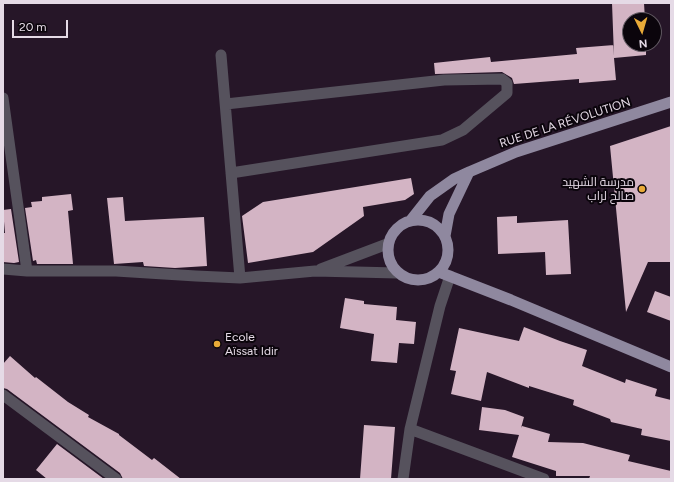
<!DOCTYPE html>
<meta charset="utf-8">
<style>
body{margin:0}
#map{position:relative;width:674px;height:482px;overflow:hidden;background:#261628;font-family:Figtree,sans-serif}
canvas{display:block}
.frame{position:absolute;inset:0;border:4px solid #e5dae6;pointer-events:none}
.north{position:absolute;left:622px;top:12px;width:40px;height:40px;box-sizing:border-box;background:#0b050c;border:1px solid #625a63;border-radius:50%;rotate:175deg;font-size:11px;font-weight:700;line-height:16px;text-align:center;color:#e5dae6}
.north::after{content:'';display:block;margin:auto;width:14px;height:18px;background:#e9aa38;clip-path:polygon(50% 0,100% 100%,50% 72%,0 100%)}
.scale{position:absolute;left:12px;top:20px;width:56px;height:18px;box-sizing:border-box;border:2px solid #e5dae6;border-top:0;padding-left:5px;font-size:12px;line-height:14px;white-space:nowrap;color:#e5dae6;-webkit-text-stroke:3px #0b050c;paint-order:stroke}
</style>
<div id="map">
<canvas width="674" height="482"></canvas>
<div class="frame"></div>
<div class="north">N</div>
<div class="scale">20 m</div>
</div>
<script>
const c = document.querySelector('canvas').getContext('2d');
c.lineJoin = 'round';
function fill(path, color) { c.fillStyle = color; c.fill(path, 'evenodd'); }
const shape = rows => new Path2D(rows.map(r => 'M' + r).join(''));
function trace(path, color, width, dash) { c.strokeStyle = color; c.lineWidth = width; c.lineCap = dash ? 'butt' : 'round'; c.setLineDash(dash || []); c.stroke(path); }
function label(font, color, halo, rows, align = 'center') {
  c.font = font + ' Figtree,Cairo,sans-serif'; c.lineWidth = 4; c.setLineDash([]); c.textBaseline = 'middle'; c.strokeStyle = halo; c.fillStyle = color; for (const [text, x, y, turn = 0] of rows) {
    c.save(); c.translate(x, y); c.rotate((+turn || 0) * Math.PI / 180); c.textAlign = isNaN(turn) ? turn : align; if (halo) c.strokeText(text, 0, 0); c.fillText(text, 0, 0); c.restore();
  }
}
fill(shape([
 [612,3,644,3,645,20,630,20,630,44,646,44,646,55,614,58,616,80,579,83,579,79,514,84,512,78,502,72,435,74,434,63,490,57,491,62,577,54,576,48,614,45,614,56],
 [671,126,671,262,648,262,626,312,610,146],
 [411,178,414,194,405,200,363,207,364,216,313,252,248,263,242,216,263,202],
 [71,194,73,210,68,211,73,264,37,264,36,260,33,261,25,208,32,207,31,202,42,201,42,197],
 [123,197,125,221,204,217,207,266,175,268,144,266,143,262,114,264,107,198],
 [11,209,19,262,14,263,3,262,3,233,5,233,3,210],
 [517,216,517,223,568,220,571,274,546,275,545,252,498,254,497,217],
 [655,291,671,297,671,321,647,312],
 [345,298,364,301,364,304,397,307,396,320,416,322,414,344,399,343,397,363,371,361,374,334,340,328],
 [524,327,560,341,587,350,582,366,625,383,626,379,657,389,655,396,671,400,671,441,641,435,642,429,611,422,610,419,573,405,574,400,529,386,529,388,487,372,481,401,451,394,456,371,450,370,459,328,519,341],
 [10,356,35,378,36,377,68,402,89,415,88,417,119,434,119,435,152,460,154,458,181,479,123,479,120,473,7,389,3,388,3,364],
 [482,407,505,410,524,417,521,428,522,426,550,434,548,442,583,443,630,455,628,461,671,471,671,479,589,479,590,476,556,476,556,471,512,457,519,435,479,430],
 [364,425,395,427,391,479,360,479],
 [57,444,104,479,47,479,36,470]
]), '#d3b4c4');
trace(shape([
 [221,55,240,278],
 [3,98,27,271],
 [226,104,444,80,502,79,507,83,507,93,463,130,442,140,231,173],
 [3,269,27,271,116,271,196,276,240,278,315,271,397,273],
 [321,269,387,244],
 [3,395,116,479],
 [410,429,544,479],
 [403,479,410,429,440,306,450,276]
]), '#56525d', 11);
trace(shape([
 '388 250a30 30 0 1 1 60 0a30 30 0 1 1-60 0Z',
 [411,220,430,196,454,179,469,172,516,152,671,102],
 [445,236,449,214,469,172],
 [439,272,511,300,671,367]
]), '#8f889f', 11);
for (const [x, y, r, color] of [
 [642,189,4,"#e9aa38"],
 [217,344,4,"#e9aa38"]
]) { const dot = new Path2D(); dot.arc(x, y, r, 0, 2 * Math.PI); c.fillStyle = color; c.fill(dot); trace(dot, '#0b050c', 1.5); }
label('12px', '#e5dae6', '#0b050c', [
 ["RUE DE LA RÉVOLUTION",565,123,-18]
]);
label('12px', '#e5dae6', '#0b050c', [
 ["مدرسة الشهيد",634,182],
 ["صالح لراب",634,196],
 ["Ecole",225,337,"left"],
 ["Aïssat Idir",225,351,"left"]
], 'right');
</script>
